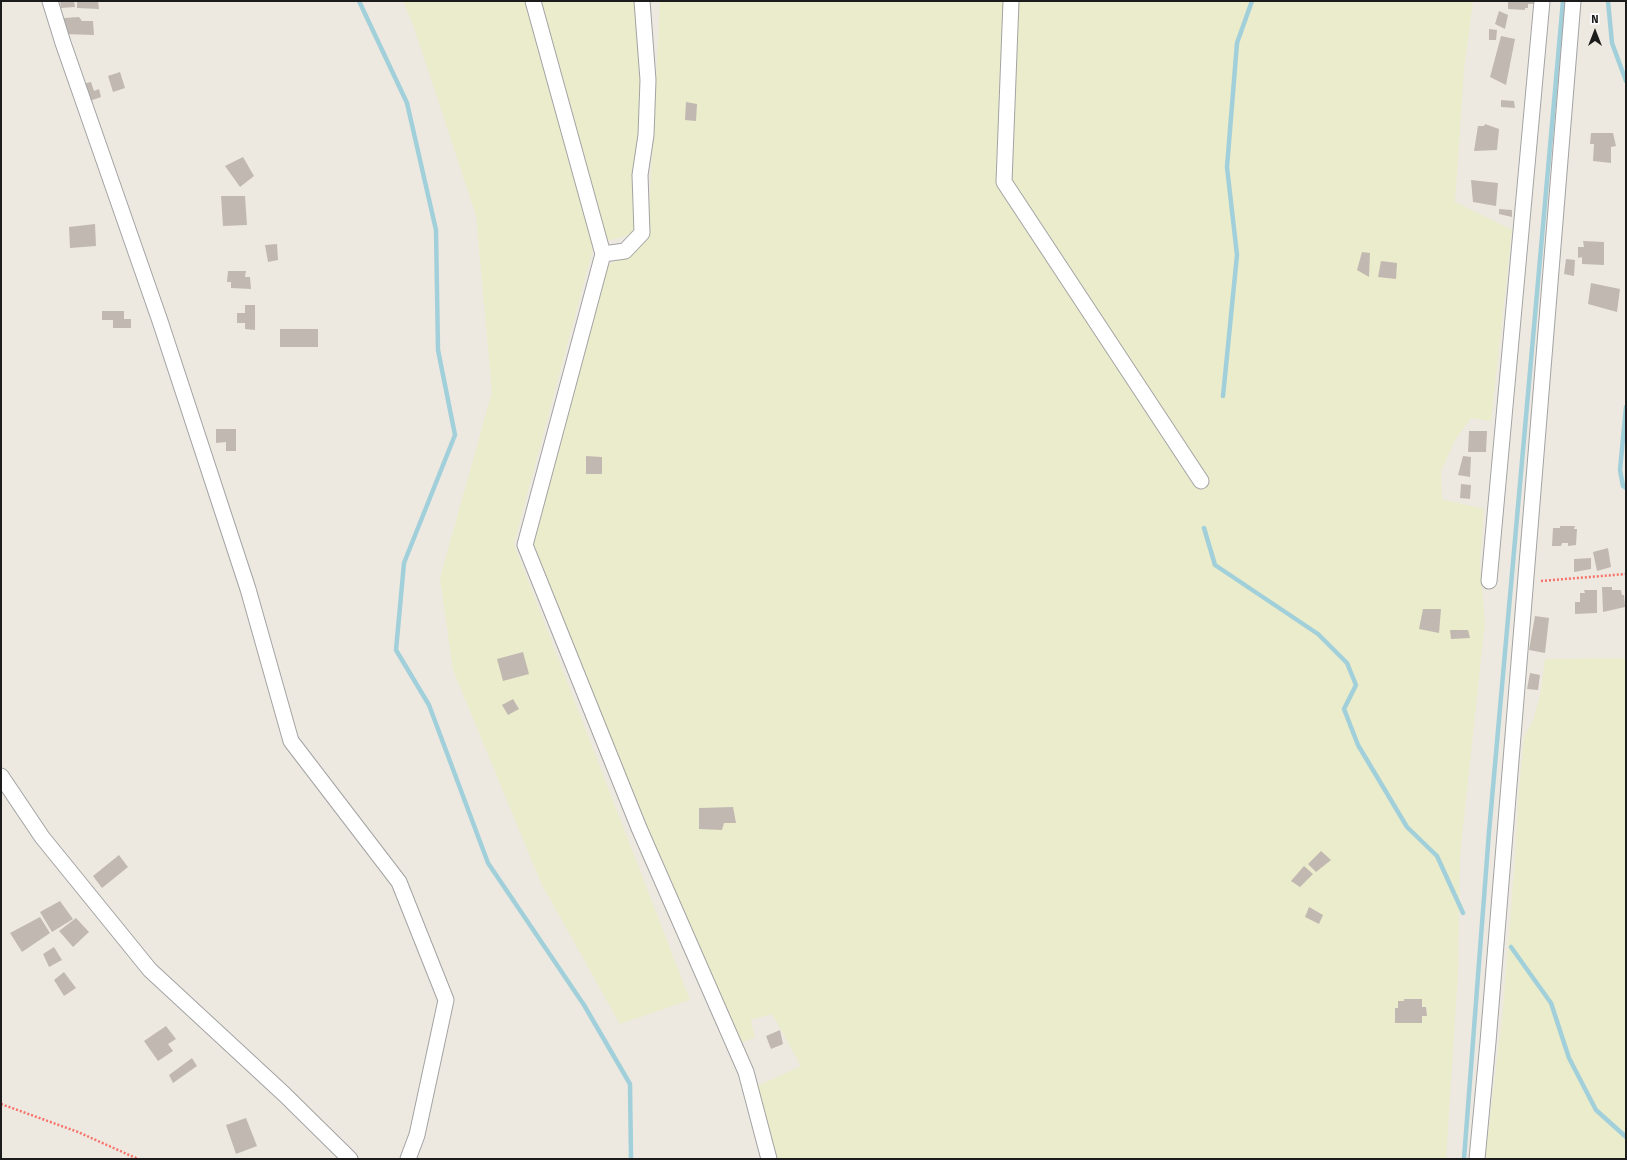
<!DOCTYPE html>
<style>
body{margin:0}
#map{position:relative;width:1627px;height:1160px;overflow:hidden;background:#ede9e1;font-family:"Fira Sans",sans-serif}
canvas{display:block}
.frame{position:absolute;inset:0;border:2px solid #1c1c1c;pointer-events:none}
.north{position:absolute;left:1575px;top:12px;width:40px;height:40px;-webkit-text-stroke:3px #fff;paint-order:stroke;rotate:0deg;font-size:11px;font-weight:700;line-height:16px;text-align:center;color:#1c1c1c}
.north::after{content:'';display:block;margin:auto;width:14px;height:18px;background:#1c1c1c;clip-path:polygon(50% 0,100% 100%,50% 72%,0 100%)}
</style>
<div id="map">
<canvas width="1627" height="1160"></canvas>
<div class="frame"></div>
<div class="north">N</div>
</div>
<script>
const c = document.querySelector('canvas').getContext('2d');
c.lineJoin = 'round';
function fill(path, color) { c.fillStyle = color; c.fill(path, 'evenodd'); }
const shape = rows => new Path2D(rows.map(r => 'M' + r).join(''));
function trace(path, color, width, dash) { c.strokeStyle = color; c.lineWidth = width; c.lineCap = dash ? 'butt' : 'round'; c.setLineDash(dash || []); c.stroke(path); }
fill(shape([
 [403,1,639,1,641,88,635,233,594,245,514,544,690,1000,620,1024,541,883,453,670,440,578,492,392,476,216,415,30],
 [660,1,1473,1,1464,70,1455,202,1512,230,1491,421,1471,418,1455,440,1441,471,1442,499,1484,509,1480,563,1485,623,1460,855,1458,973,1446,1159,773,1159,755,1087,801,1066,772,1014,751,1020,755,1038,742,1042,643,827,533,542,608,265,631,253,648,232],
 [1626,658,1626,1159,1485,1159,1502,1018,1514,871,1519,788,1524,736,1533,721,1540,695,1545,659]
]), '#ebeccc');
trace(shape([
 [359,1,407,103,436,230,438,350,455,435,404,563,396,650,429,705,488,863,584,1005,630,1084,631,1159],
 [1608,1,1612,43,1626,81],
 [1223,396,1237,255,1227,167,1237,43,1252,1],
 [1626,407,1620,470,1623,486,1626,488],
 [1204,528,1215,565,1318,634,1347,663,1356,685,1344,709,1358,745,1407,827,1437,856,1463,913],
 [1511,947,1551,1003,1569,1058,1596,1110,1626,1137],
 [1464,1159,1489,832,1563,1]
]), '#a2d0da', 4.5);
fill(shape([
 [60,1,74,1,75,7,61,8],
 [77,1,98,1,99,9,77,8],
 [1508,1,1536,1,1536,4,1528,4,1528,8,1525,8,1525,10,1508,9],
 [1499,11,1508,15,1505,29,1495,24],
 [79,17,82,21,93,21,94,35,63,34,64,18],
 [1489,29,1497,30,1496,40,1489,40],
 [1501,36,1515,39,1506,85,1490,77],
 [120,72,125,88,113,92,108,76],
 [91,82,94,91,99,89,101,97,87,102,82,84],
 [1501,100,1514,101,1515,108,1501,107],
 [686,102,697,104,696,121,685,120],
 [1485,124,1499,129,1497,150,1474,151,1478,126,1484,126],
 [1591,133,1613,133,1616,146,1611,147,1611,163,1593,161,1594,144,1590,144],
 [243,157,254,176,240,187,225,166],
 [1471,180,1498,183,1496,206,1473,202],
 [221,196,245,196,247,225,223,226],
 [1499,209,1512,210,1512,217,1499,214],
 [95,224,96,246,70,248,69,227],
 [1583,241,1604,242,1604,265,1582,264,1582,257,1578,258,1578,247,1584,247],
 [277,244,278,260,268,262,265,245],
 [1362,252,1370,253,1369,277,1357,270],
 [1566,259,1575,260,1574,276,1564,274],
 [1381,261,1397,263,1396,279,1378,277],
 [228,271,246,271,245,277,250,277,251,289,231,288,231,282,227,282],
 [1591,283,1620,289,1617,312,1588,304],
 [245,305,255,305,255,330,245,329,245,323,237,323,237,313,245,313],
 [102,311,124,311,124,319,131,319,131,328,113,328,113,320,102,320],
 [280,329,318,329,318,347,280,347],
 [216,429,236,429,236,451,226,451,226,442,216,443],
 [1469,431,1487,431,1486,452,1468,452],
 [586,456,602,457,602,474,586,474],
 [1463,456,1471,457,1470,477,1458,475],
 [1461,484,1471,485,1470,499,1460,498],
 [1560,526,1575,526,1574,529,1577,529,1576,545,1568,546,1568,543,1562,543,1561,546,1552,546,1553,528,1560,528],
 [1608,548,1611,567,1597,571,1593,552],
 [1591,558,1591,569,1574,572,1574,559],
 [1602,587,1612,587,1612,590,1621,590,1622,595,1624,595,1625,607,1603,612],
 [1584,590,1597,590,1597,613,1575,614,1575,602,1580,602,1580,593,1585,593],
 [1423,609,1441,609,1439,633,1419,629],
 [1535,616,1549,618,1545,653,1529,650],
 [1450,630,1468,630,1470,638,1451,639],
 [523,652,529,674,503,681,497,659],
 [1530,673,1540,675,1538,690,1527,689],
 [513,699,519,709,508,715,502,705],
 [733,807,736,823,724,823,722,830,699,829,699,808],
 [1321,851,1331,860,1316,872,1308,864],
 [119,855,128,867,102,888,93,876],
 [1304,866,1313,874,1300,887,1291,881],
 [60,901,73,919,52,932,40,912],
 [1309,907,1323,915,1319,924,1305,917],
 [40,917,50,933,22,952,10,933],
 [76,918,89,932,73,947,59,931],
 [54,947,62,960,49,967,43,954],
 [64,972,76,988,64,996,54,980],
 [1404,999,1422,999,1422,1007,1426,1007,1427,1016,1422,1016,1422,1023,1395,1023,1395,1008,1398,1008,1398,1001,1404,1001],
 [166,1026,176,1039,168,1044,173,1051,158,1061,144,1041],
 [780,1030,783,1044,771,1049,766,1036],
 [192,1058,197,1066,173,1083,169,1075],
 [246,1118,257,1146,236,1154,226,1125]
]), '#c1b8b1');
const street = shape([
 [50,1,63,43,160,321,248,589,291,741,399,882,446,1000,417,1135,408,1159],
 [533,1,603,254,525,545,639,828,746,1072,769,1159],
 [1011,1,1004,182,1201,481],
 [603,254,625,251,642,233,640,175,646,135,648,80,642,1],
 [1489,581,1542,1],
 [1,776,42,837,150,970,284,1094,350,1159],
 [1477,1159,1488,1042,1573,1]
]);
trace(street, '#a3a3a3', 17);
trace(shape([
 [1541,581,1626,574],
 [1,1104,78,1132,138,1159]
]), '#f77269', 2.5, [2, 2]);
trace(street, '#fff', 15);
</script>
